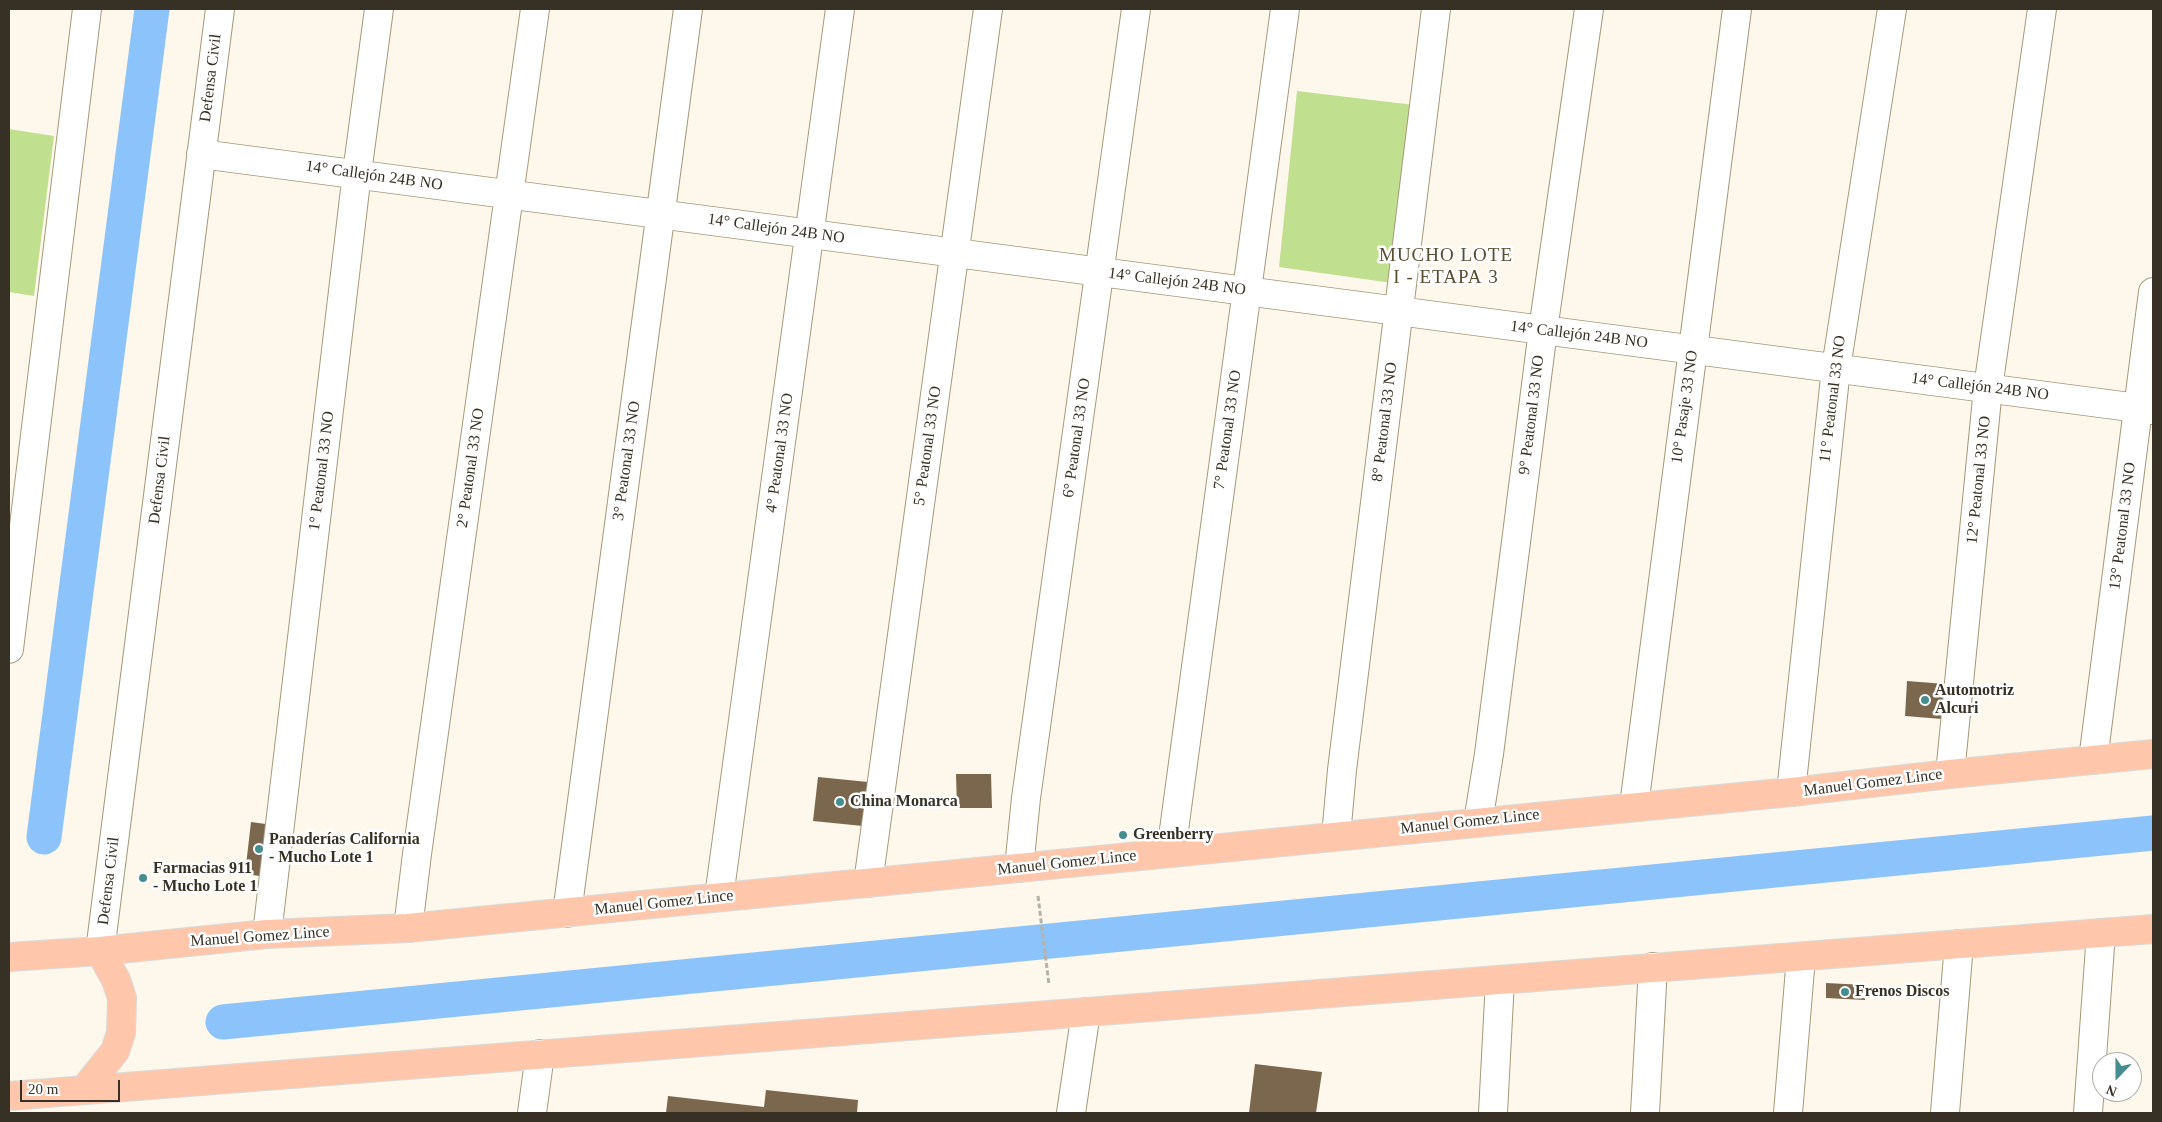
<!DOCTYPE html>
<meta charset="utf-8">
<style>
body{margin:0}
#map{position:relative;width:2162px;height:1122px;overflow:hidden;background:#fdf8eb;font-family:Georgia,serif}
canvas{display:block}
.frame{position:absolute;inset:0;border:10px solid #363124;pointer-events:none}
.north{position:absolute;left:2092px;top:1052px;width:50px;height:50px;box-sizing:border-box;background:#fff;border:1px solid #afada7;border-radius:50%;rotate:202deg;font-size:14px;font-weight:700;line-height:20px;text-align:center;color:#363124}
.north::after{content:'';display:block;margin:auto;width:18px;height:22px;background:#458d8f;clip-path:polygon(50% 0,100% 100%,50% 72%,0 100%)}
.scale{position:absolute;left:20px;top:1080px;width:100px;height:22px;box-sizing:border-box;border:2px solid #363124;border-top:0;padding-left:6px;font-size:15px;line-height:18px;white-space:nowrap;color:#363124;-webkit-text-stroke:4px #fff;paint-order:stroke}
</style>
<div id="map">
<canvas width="2162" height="1122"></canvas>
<div class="frame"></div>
<div class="north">N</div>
<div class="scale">20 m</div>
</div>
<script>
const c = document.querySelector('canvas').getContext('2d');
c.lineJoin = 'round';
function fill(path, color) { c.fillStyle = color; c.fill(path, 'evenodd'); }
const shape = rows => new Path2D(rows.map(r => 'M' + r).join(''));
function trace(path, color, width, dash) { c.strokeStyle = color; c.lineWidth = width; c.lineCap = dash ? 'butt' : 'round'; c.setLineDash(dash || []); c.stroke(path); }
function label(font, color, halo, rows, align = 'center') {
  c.font = font + ' Georgia,serif'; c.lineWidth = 5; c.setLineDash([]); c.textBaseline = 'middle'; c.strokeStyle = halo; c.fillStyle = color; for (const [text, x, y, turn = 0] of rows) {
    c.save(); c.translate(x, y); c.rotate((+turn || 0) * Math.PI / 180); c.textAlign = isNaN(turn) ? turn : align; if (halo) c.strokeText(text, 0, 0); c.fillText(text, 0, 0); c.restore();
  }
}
fill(shape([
 [1297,91,1414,105,1392,283,1279,267],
 [9,129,54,136,34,296,9,292]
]), '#c1e08f');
trace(shape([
 [44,837,152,9],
 [223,1022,2153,833]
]), '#8bc3fa', 35);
fill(shape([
 [1907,681,1945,684,1942,719,1905,716],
 [956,774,991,774,992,808,957,808],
 [818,777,868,782,863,826,813,821],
 [251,822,273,825,267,877,245,874],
 [1826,983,1865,985,1865,1000,1826,998],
 [1255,1064,1322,1072,1316,1113,1249,1113],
 [766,1090,858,1100,857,1113,666,1113,668,1096,764,1107]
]), '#7b674e');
const minor = shape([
 [201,154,2153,410],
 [9,649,87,9],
 [2093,760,2153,292],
 [1950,774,1988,388,2042,9],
 [1791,792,1836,368,1892,9],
 [1634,806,1737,9],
 [1478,822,1489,754,1543,330,1589,9],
 [1336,836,1342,770,1436,9],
 [1171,852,1285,9],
 [1019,868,1026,798,1136,9],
 [868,883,988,9],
 [719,897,840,9],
 [567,913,688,9],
 [408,928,417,854,535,9],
 [267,934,357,173,379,9],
 [100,951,220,9],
 [532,1113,540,1054],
 [1071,1113,1086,1012],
 [1493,1113,1500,980],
 [1645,1113,1653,967],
 [1788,1113,1801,957],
 [1945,1113,1959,944],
 [2088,1113,2101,933]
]);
const major = shape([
 [9,957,100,951,267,934,408,928,1791,792,1950,774,2153,754],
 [84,1090,115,1051,121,1033,122,998,116,980,100,951],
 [9,1096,2153,929]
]);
trace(minor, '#a5987a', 30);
trace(major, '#dbdad8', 30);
trace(shape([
 [1038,896,1049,985]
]), '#b7b2a5', 3, [5, 2.5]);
trace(minor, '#fff', 28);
trace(major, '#fec7ab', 28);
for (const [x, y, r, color] of [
 [1925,700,5,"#458d8f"],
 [840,802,5,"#458d8f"],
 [1123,835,5,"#458d8f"],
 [259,849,5,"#458d8f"],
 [143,878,5,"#458d8f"],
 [1845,992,5,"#458d8f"]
]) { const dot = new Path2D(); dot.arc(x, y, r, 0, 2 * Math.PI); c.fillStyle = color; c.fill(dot); trace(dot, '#fff', 2); }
label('16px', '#363124', '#fff', [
 ["Defensa Civil",211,78,-83],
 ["14° Callejón 24B NO",374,176,8],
 ["14° Callejón 24B NO",776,229,8],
 ["14° Callejón 24B NO",1177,282,7],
 ["14° Callejón 24B NO",1579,335,7],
 ["14° Callejón 24B NO",1980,387,7],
 ["11° Peatonal 33 NO",1833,399,-83],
 ["10° Pasaje 33 NO",1685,407,-82],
 ["9° Peatonal 33 NO",1532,415,-83],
 ["8° Peatonal 33 NO",1385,422,-83],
 ["7° Peatonal 33 NO",1228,430,-82],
 ["6° Peatonal 33 NO",1077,438,-82],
 ["5° Peatonal 33 NO",928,446,-82],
 ["4° Peatonal 33 NO",780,453,-82],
 ["3° Peatonal 33 NO",627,461,-82],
 ["2° Peatonal 33 NO",471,468,-82],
 ["1° Peatonal 33 NO",322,471,-83],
 ["Defensa Civil",160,480,-83],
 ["12° Peatonal 33 NO",1979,480,-84],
 ["13° Peatonal 33 NO",2123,526,-83],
 ["Manuel Gomez Lince",1873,783,-7],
 ["Manuel Gomez Lince",1470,822,-6],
 ["Manuel Gomez Lince",1067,863,-6],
 ["Defensa Civil",109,881,-83],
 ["Manuel Gomez Lince",664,903,-6],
 ["Manuel Gomez Lince",260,937,-4]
]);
label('bold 16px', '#363124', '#fff', [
 ["Automotriz",1935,691],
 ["Alcuri",1935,709],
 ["China Monarca",850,802],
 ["Greenberry",1133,835],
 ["Panaderías California",269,840],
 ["- Mucho Lote 1",269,858],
 ["Farmacias 911",153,869],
 ["- Mucho Lote 1",153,887],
 ["Frenos Discos",1855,992]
], 'left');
c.letterSpacing = '1px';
label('19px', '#594e32', '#fff', [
 ["MUCHO LOTE",1446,256],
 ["I - ETAPA 3",1446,278]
]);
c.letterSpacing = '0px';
</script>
